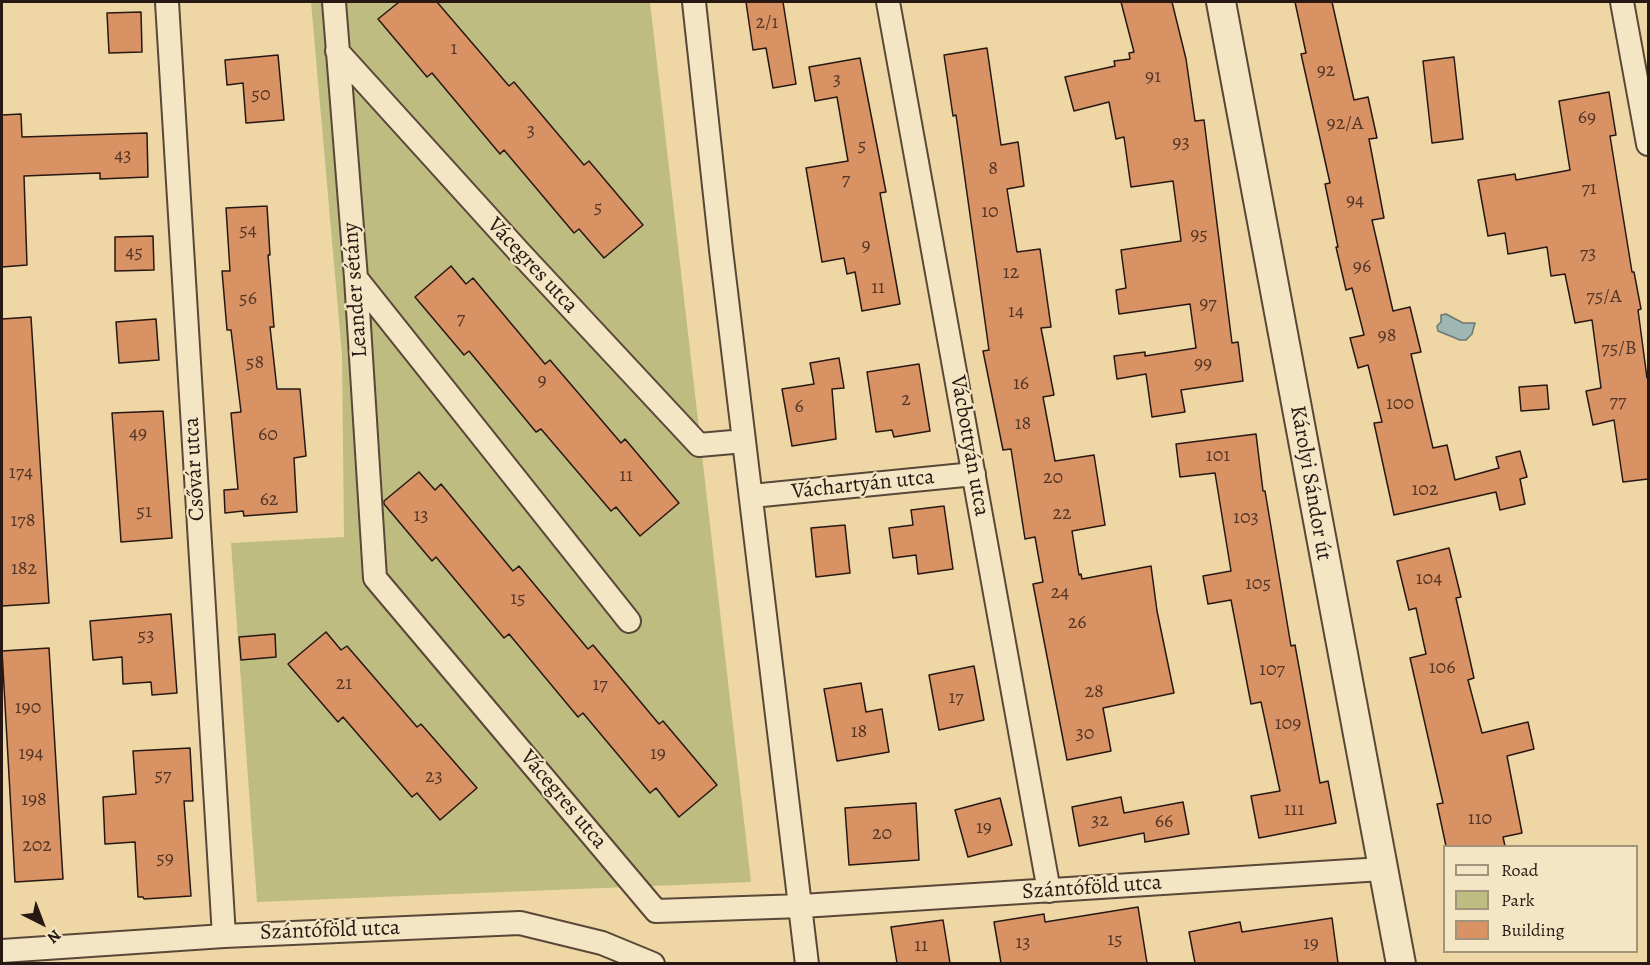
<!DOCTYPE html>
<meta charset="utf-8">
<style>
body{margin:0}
#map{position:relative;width:1650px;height:965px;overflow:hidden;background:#eed7a5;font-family:Alegreya,serif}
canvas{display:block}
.frame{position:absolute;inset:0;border:3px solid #271813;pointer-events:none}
.legend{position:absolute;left:1443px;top:845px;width:195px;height:108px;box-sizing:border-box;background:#f4e5c4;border:2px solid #a2937d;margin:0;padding:8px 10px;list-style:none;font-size:18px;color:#271813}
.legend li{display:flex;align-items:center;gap:12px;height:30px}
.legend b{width:30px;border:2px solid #a2937d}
.north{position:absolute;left:12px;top:893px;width:60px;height:60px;-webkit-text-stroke:4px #f4e5c4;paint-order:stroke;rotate:138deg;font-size:16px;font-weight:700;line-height:24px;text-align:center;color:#271813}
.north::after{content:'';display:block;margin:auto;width:21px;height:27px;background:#271813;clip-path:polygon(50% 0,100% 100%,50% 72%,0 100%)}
</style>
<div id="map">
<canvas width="1650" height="965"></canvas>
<div class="frame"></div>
<ul class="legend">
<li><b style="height:8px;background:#f4e5c4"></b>Road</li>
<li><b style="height:16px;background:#bfbc82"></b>Park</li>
<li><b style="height:16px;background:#d99264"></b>Building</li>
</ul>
<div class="north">N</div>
</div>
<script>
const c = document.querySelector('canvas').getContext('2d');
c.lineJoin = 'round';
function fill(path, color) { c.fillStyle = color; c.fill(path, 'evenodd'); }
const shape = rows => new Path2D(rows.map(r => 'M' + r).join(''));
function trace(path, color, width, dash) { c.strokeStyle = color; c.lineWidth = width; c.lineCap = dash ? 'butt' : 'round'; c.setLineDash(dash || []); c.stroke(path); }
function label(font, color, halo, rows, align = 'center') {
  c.font = font + ' Alegreya,serif'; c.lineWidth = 4.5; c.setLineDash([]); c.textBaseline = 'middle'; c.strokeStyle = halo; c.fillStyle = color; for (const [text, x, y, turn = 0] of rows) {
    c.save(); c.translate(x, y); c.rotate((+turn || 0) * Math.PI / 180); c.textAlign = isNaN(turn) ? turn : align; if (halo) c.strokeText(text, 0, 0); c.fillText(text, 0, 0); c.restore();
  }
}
fill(shape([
 [311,2,650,2,751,882,257,902,231,543,344,537,342,355]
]), '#bfbc82');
const water = shape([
 [1446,314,1463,323,1475,323,1472,334,1466,340,1460,340,1438,331,1437,326,1441,322,1441,315,1446,314]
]);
fill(water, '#9eb7b2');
trace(water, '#6e7772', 1.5);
const building = shape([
 [399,2,437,2,509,86,514,82,584,165,589,161,643,225,604,258,579,229,574,233,504,150,500,154,432,73,427,77,378,19,399,2],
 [746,2,783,2,796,84,773,88,766,48,753,50,746,2],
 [1121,2,1172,2,1186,59,1195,121,1204,120,1232,343,1238,342,1243,381,1181,390,1185,412,1152,417,1146,374,1117,379,1114,356,1145,352,1145,356,1196,348,1190,304,1119,314,1116,290,1126,288,1121,250,1181,241,1173,181,1131,187,1124,137,1116,139,1109,102,1074,111,1065,77,1115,66,1114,61,1130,59,1129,53,1134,52,1121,2],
 [1295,2,1332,2,1354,100,1368,97,1377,138,1369,139,1384,218,1372,220,1393,311,1410,307,1421,352,1411,354,1433,448,1447,445,1455,480,1499,468,1496,457,1520,451,1527,477,1520,479,1525,504,1500,510,1496,492,1394,515,1374,423,1382,422,1368,365,1358,368,1350,338,1364,335,1352,288,1346,290,1336,247,1338,247,1325,184,1330,183,1301,54,1306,53,1295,2],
 [141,12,142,52,109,53,107,13,141,12],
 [987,48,1001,145,1018,142,1024,186,1007,189,1017,252,1040,249,1051,327,1041,328,1054,395,1043,397,1055,461,1094,455,1105,525,1072,531,1079,575,1081,574,1082,579,1151,566,1157,611,1174,693,1103,708,1111,751,1067,760,1033,584,1043,582,1035,537,1025,539,1011,449,1003,450,983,351,989,350,956,115,953,116,944,55,987,48],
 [278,55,284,120,246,123,243,83,227,85,225,60,278,55],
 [1454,57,1463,139,1432,143,1423,61,1454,57],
 [860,58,886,192,880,193,900,304,862,311,855,272,847,274,844,258,822,262,806,168,848,161,837,97,815,101,809,67,860,58],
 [1609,92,1616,135,1610,136,1632,272,1634,272,1641,309,1638,310,1647,378,1648,378,1648,479,1623,482,1614,420,1593,425,1586,391,1601,388,1592,320,1575,323,1565,274,1551,276,1547,247,1508,254,1505,233,1488,236,1478,180,1515,174,1516,180,1570,170,1559,101,1609,92],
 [21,114,22,137,147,133,148,177,100,179,100,173,24,176,27,265,2,267,2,115,21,114],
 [267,206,270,255,268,255,274,327,270,327,277,389,300,389,306,456,294,458,297,512,244,516,243,511,225,513,224,490,238,489,231,413,241,412,231,330,227,330,222,271,230,271,226,208,267,206],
 [153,236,154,270,115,271,115,237,153,236],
 [451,266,466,284,473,278,545,364,550,360,621,443,625,439,679,503,640,536,616,507,611,511,541,429,536,432,469,351,464,355,415,297,451,266],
 [31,317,49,603,2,606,2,319,31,317],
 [156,319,159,360,119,363,116,322,156,319],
 [839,358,844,388,832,389,836,439,792,446,782,389,814,384,810,363,839,358],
 [919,364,930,431,894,437,892,430,876,432,867,372,919,364],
 [1547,385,1549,409,1521,411,1519,387,1547,385],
 [163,411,172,538,121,542,112,413,163,411],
 [1256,434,1263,491,1265,491,1291,646,1295,645,1320,783,1328,781,1336,823,1259,838,1251,796,1280,791,1261,702,1251,704,1231,600,1208,604,1203,576,1231,571,1215,473,1180,477,1176,444,1256,434],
 [419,472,435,490,441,484,513,571,519,566,588,649,593,645,659,724,663,721,717,785,679,817,656,788,650,793,583,713,578,717,509,634,504,638,436,557,432,561,384,504,384,501,419,472],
 [944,506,953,569,918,574,916,555,893,558,889,528,913,525,911,510,944,506],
 [845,525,850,573,816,577,811,528,845,525],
 [1449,548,1461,597,1456,598,1474,678,1468,680,1482,733,1528,722,1534,749,1507,756,1522,833,1503,837,1505,846,1446,846,1437,804,1443,803,1410,658,1426,654,1416,608,1409,610,1397,561,1449,548],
 [171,614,177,693,152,695,151,682,123,684,122,657,93,660,90,621,171,614],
 [326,632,341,650,347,646,417,727,421,724,477,788,440,820,417,793,412,797,343,717,338,722,288,664,326,632],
 [275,634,276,657,241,660,239,637,275,634],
 [49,648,63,879,15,882,2,651,49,648],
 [974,666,984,720,939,730,929,675,974,666],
 [861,683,866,712,882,709,889,752,837,761,824,689,861,683],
 [190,748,193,801,184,801,191,896,144,899,143,897,138,897,135,842,105,844,103,797,136,794,133,751,190,748],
 [1121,797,1124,813,1183,802,1189,834,1145,842,1144,833,1079,846,1072,807,1121,797],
 [1000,798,1012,845,968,857,955,810,1000,798],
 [916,803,919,860,849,865,845,808,916,803],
 [1138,907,1147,963,1001,963,994,922,1044,914,1045,922,1138,907],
 [1332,918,1338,963,1195,963,1189,932,1240,922,1242,932,1332,918],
 [943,920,950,963,897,963,891,927,943,920]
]);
fill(building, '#d99264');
trace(building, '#271813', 1.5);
const minor = shape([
 [167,2,224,936],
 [334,2,356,278,375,578,656,911,802,906,1382,869],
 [694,2,721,250,807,964],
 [888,2,1049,891],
 [1622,2,1648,144],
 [337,51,521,254,699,445,744,441],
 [356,278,629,621],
 [752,496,974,474],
 [2,951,224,936,520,923,602,943,653,964]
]);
const tertiary = shape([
 [1221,2,1401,964]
]);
trace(minor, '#594838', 26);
trace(tertiary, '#594838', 32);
trace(minor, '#f4e5c4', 22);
trace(tertiary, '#f4e5c4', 28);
label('20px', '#543627', null, [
 ["2/1",767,23],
 ["1",454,49],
 ["92",1326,71],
 ["91",1153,77],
 ["3",837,80],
 ["50",261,95],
 ["69",1587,118],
 ["92/A",1345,124],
 ["3",531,131],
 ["93",1181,143],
 ["5",862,146],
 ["43",123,156],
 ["8",993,169],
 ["7",846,180],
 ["71",1589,189],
 ["94",1355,201],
 ["5",598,208],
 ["10",990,212],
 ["54",248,231],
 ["95",1199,235],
 ["9",866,246],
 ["45",134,253],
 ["73",1588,254],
 ["96",1362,267],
 ["12",1011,273],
 ["11",878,288],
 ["75/A",1604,297],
 ["56",248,299],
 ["97",1208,304],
 ["14",1016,312],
 ["7",461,319],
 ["98",1387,336],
 ["75/B",1619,349],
 ["58",255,363],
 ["99",1203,364],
 ["9",542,381],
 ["16",1021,384],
 ["2",906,400],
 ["77",1618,402],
 ["100",1400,404],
 ["6",799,407],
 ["18",1023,424],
 ["49",138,434],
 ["60",268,435],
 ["101",1218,456],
 ["174",21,473],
 ["11",626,476],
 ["20",1053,478],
 ["102",1425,490],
 ["62",269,500],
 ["51",144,512],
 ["22",1062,514],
 ["13",421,516],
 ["103",1246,518],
 ["178",23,521],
 ["182",24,569],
 ["104",1429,579],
 ["105",1258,584],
 ["24",1060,593],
 ["15",518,599],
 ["26",1077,623],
 ["53",146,636],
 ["106",1442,668],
 ["107",1272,670],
 ["21",344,684],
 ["17",600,685],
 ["28",1094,692],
 ["17",956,698],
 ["190",28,708],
 ["109",1288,724],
 ["18",859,732],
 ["30",1085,734],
 ["194",31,754],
 ["19",658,754],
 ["57",163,776],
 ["23",434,777],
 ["198",34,800],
 ["111",1294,810],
 ["110",1480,819],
 ["32",1100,821],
 ["66",1164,822],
 ["19",984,828],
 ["20",882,834],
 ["202",37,846],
 ["59",165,859],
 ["15",1115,940],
 ["13",1023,943],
 ["19",1311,944],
 ["11",921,946]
]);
label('22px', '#271813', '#f4e5c4', [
 ["Vácegres utca",532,266,47],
 ["Leander sétány",356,290,-94],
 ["Vácbottyán utca",969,446,80],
 ["Csővár utca",195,469,-93],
 ["Károlyi Sándor út",1310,483,80],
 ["Váchartyán utca",863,485,-6],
 ["Vácegres utca",563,800,50],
 ["Szántóföld utca",1092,888,-4],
 ["Szántóföld utca",330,931,-2]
]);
</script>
